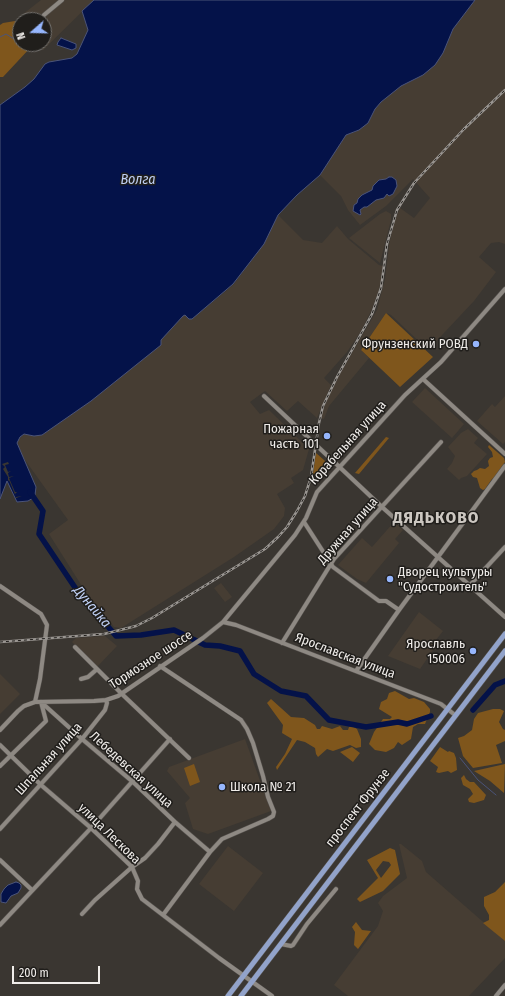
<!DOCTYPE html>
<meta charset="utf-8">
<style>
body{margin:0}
#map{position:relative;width:505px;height:996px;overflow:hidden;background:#3a3631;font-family:"Fira Sans Condensed",sans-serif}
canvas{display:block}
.north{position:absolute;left:12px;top:12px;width:40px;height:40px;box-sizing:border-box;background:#201e1b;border:1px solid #73716e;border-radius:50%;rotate:250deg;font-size:11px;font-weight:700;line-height:16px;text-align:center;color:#f0edea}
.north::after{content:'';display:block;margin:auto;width:14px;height:18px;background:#96b6fd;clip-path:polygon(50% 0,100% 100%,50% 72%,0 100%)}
.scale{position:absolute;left:12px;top:966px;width:88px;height:18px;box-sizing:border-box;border:2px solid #f0edea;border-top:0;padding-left:5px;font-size:12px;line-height:14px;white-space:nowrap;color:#f0edea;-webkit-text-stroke:3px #201e1b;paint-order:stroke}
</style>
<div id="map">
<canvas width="505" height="996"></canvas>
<div class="north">N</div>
<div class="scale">200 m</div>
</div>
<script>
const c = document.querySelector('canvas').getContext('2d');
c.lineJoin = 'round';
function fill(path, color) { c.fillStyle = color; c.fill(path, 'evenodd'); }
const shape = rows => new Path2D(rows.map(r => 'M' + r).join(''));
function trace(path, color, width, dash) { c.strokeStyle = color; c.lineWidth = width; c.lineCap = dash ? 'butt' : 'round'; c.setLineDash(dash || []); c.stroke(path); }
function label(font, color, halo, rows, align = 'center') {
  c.font = font + ' "Fira Sans Condensed",sans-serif'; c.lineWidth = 3; c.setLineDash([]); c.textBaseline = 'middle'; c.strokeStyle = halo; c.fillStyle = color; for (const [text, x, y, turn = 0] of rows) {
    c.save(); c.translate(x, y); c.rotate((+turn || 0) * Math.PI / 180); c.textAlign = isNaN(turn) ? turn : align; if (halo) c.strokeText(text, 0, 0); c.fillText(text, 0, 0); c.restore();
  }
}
fill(shape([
 [41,0,94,0,43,50,39,44,44,44,44,20,20,21,18,18],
 [475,0,505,0,505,244,499,242,491,243,479,257,496,272,474,301,428,350,391,315,386,313,361,350,369,358,329,406,324,419,321,418,325,404,340,374,377,310,385,279,389,245,394,223,400,208,414,218,430,198,413,179,386,206,360,225,348,210,341,196,320,175,345,136,348,134,356,132,372,116,375,109,381,102,401,86,423,75,447,45,453,29],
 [386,211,391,214,391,220,380,263,349,238,380,214],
 [278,215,303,240,322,243,337,226,348,239,379,265,383,266,379,290,371,311,361,331,347,352,324,378,331,385,317,418,298,401,287,411,265,391,250,402,260,414,269,410,309,449,303,470,291,478,294,483,277,494,285,508,284,516,274,529,234,557,121,628,114,627,85,591,49,534,68,520,20,453,18,441,24,434,34,436,42,435,91,401,161,345,161,340,183,316,185,315,189,319,192,319,225,292,234,284,264,244],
 [425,388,464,424,452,438,412,402],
 [505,396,505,442,503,444,477,421,492,404,495,407],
 [468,429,478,438,474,443,487,454,467,476,461,478,459,480,447,469,452,463,455,456,448,447,461,433],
 [394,522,403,530,395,539,399,543,366,583,357,579,338,565,362,538,372,547],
 [221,583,232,597,225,602,214,588],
 [419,612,443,631,436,640,438,643,420,669,388,656],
 [105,636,117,646,97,667,72,642,76,638],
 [0,674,20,694,0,714],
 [245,739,271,811,208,834,193,829,185,803,190,798,167,771,169,767],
 [399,844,401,844,422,861,426,872,505,941,505,958,469,996,348,996,334,985,378,926,383,911,378,903,383,896,407,878],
 [228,846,263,873,234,911,199,884]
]), '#463d33');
fill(shape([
 [15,21,20,29,20,44,29,44,31,47,3,77,0,77,0,25,3,23],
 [386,313,433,357,400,387,361,350],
 [386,437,389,438,359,474,355,473],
 [489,445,504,458,505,462,494,478,492,479,485,489,483,490,480,488,477,478,473,477,471,474,474,471,477,470,480,468,485,469,489,466,488,461,490,458,493,457,492,452,488,447],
 [316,453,332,467,325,472,313,474],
 [395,691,409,699,414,698,424,702,430,709,430,712,425,724,418,724,413,727,411,739,402,745,398,742,394,748,386,752,375,750,369,744,374,732,383,719,390,719,392,717,379,709,381,702,387,699,389,693],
 [271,699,291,717,304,718,315,725,317,729,320,729,322,726,332,729,340,726,343,730,348,730,349,727,352,726,357,729,361,739,361,747,356,748,350,745,333,751,327,749,318,757,316,754,315,748,305,742,297,740,277,770,276,767,285,754,292,739,282,733,283,725,267,703],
 [493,709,500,709,504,711,499,722,503,729,505,730,505,741,496,745,502,763,473,768,463,756,458,738,464,736,472,730,474,719,478,713],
 [352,747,360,753,353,762,340,752],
 [440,747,448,752,449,751,454,753,456,758,457,770,451,773,448,771,439,773,436,772,438,767,430,761],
 [194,764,200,782,190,786,184,768],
 [505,764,504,793,490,781,474,771],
 [464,775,466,779,470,782,474,782,486,795,484,800,474,803,469,802,468,799,473,794,470,789,463,785,461,778],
 [390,848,395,850,400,874,383,891,360,902,357,899,378,878,367,860],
 [383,861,389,862,391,865,381,878,376,870],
 [505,882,505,941,483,923,489,920,489,915,484,906,484,897,495,892],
 [356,922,362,930,371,931,358,949,354,945,355,932,352,927]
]), '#7f561c');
const water = shape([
 [94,0,475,0,453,29,443,53,435,65,423,75,401,86,381,102,375,109,368,123,359,130,346,135,320,175,297,195,278,215,264,244,233,284,192,319,189,319,185,315,183,316,161,340,161,345,91,401,42,435,34,436,24,434,20,437,17,443,36,487,35,495,33,498,28,501,17,502,7,481,0,499,0,105,25,87,34,79,45,64,49,62,72,58,77,54,88,30,82,11,94,0],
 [61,38,76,44,76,48,72,50,57,45,58,42,61,38],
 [389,177,392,177,396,180,397,186,393,194,389,196,387,194,384,198,376,200,367,207,364,207,360,210,361,214,360,215,353,211,354,205,357,203,358,199,362,195,372,190,373,186,379,180,386,179,389,177],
 [16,882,19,883,21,885,21,888,18,893,11,896,6,903,1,902,1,894,4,889,8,885,16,882]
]);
fill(water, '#041249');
trace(water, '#4b5479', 1);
fill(shape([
 [8,462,9,464,5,465,8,472,11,471,8,473,9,477,14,476,9,478,15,492,17,492,15,494,16,497,22,496,16,498,15,498,16,497,9,480,8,481,8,477,3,469,5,467,2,464]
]), '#3a3631');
trace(shape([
 [0,37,6,34,14,39],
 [460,758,478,780,496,795]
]), '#4b5479', 1);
trace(shape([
 [30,492,43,511,39,534,76,589,116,636,141,635,174,630,205,645,220,646,240,651,254,674,281,691,306,696,329,720,366,727,398,722,407,724,431,716],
 [473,710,495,685,505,681]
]), '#041249', 5.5);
const minor = shape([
 [44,15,62,0],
 [423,379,505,454],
 [264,396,382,507,505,617],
 [304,522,333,567,379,601,386,601,399,610],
 [470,585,505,547],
 [0,586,41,614,47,625,40,679,35,702],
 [223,622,236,625,441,704,455,715],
 [282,643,334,559,441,442],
 [75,647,124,696,189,758],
 [160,666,241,720,247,729,253,743,263,776,268,797,274,812,273,816,268,819,222,839,210,852,163,915],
 [356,671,399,610,505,466],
 [81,679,88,677,96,670],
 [41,702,82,739,133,782,175,822,210,852],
 [0,730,18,711,24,706,35,702,94,701,106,700,118,696,203,638,223,622,295,535,306,518,317,492,405,395,441,362,505,289],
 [0,745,41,785,91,828,132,867,138,881,137,889,142,899,219,958,272,996],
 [0,766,46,721,41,702],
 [0,829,82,739,105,710,107,703,106,700],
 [0,860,32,890],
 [82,914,95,900,132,867,145,858,158,844,175,822],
 [0,925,91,828,170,739],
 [281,944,291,946,293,945,307,924,336,889],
 [496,996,505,985]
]);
const major = shape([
 [228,996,505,634],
 [241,996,505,651]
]);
trace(minor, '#57534f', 5);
trace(major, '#57534f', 6);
trace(minor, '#8e8983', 4);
trace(major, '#92a3ca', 5);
const rail = shape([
 [0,642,104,634,136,626,152,618,265,549,278,537,287,527,297,511,305,496,311,477,319,423,323,406,337,377,372,314,381,288,387,244,397,210,414,183,464,129,505,90]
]);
trace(rail, '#9a9692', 2.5);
trace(rail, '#201e1b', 1, [3]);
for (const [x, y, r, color] of [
 [476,344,4,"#96b6fd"],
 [327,436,4,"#96b6fd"],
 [390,579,4,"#96b6fd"],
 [473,651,4,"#96b6fd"],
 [222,787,4,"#96b6fd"]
]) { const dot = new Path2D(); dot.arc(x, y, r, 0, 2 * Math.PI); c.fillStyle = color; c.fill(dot); trace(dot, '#201e1b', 1.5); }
label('13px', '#f0edea', '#201e1b', [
 ["Фрунзенский РОВД",468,344],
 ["Пожарная",319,429],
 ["часть 101",319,444],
 ["Дворец культуры",398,572,"left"],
 ["\"Судостроитель\"",398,587,"left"],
 ["Ярославль",465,644],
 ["150006",465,659],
 ["Школа № 21",230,787,"left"]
], 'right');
label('13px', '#f0edea', '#201e1b', [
 ["Корабельная улица",348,443,-48],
 ["Дружная улица",348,531,-49],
 ["Ярославская улица",345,656,21],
 ["Тормозное шоссе",151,660,-33],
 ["Шпальная улица",49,759,-48],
 ["Лебедевская улица",131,770,42],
 ["проспект Фрунзе",358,808,-52],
 ["улица Лескова",109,834,44]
]);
label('italic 14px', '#bfcff4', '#201e1b', [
 ["Волга",138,180],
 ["Дунайка",92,607,50]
]);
c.letterSpacing = '1px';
label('bold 17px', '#ccc7c1', '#201e1b', [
 ["ДЯДЬКОВО",436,518]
]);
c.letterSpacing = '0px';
</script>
